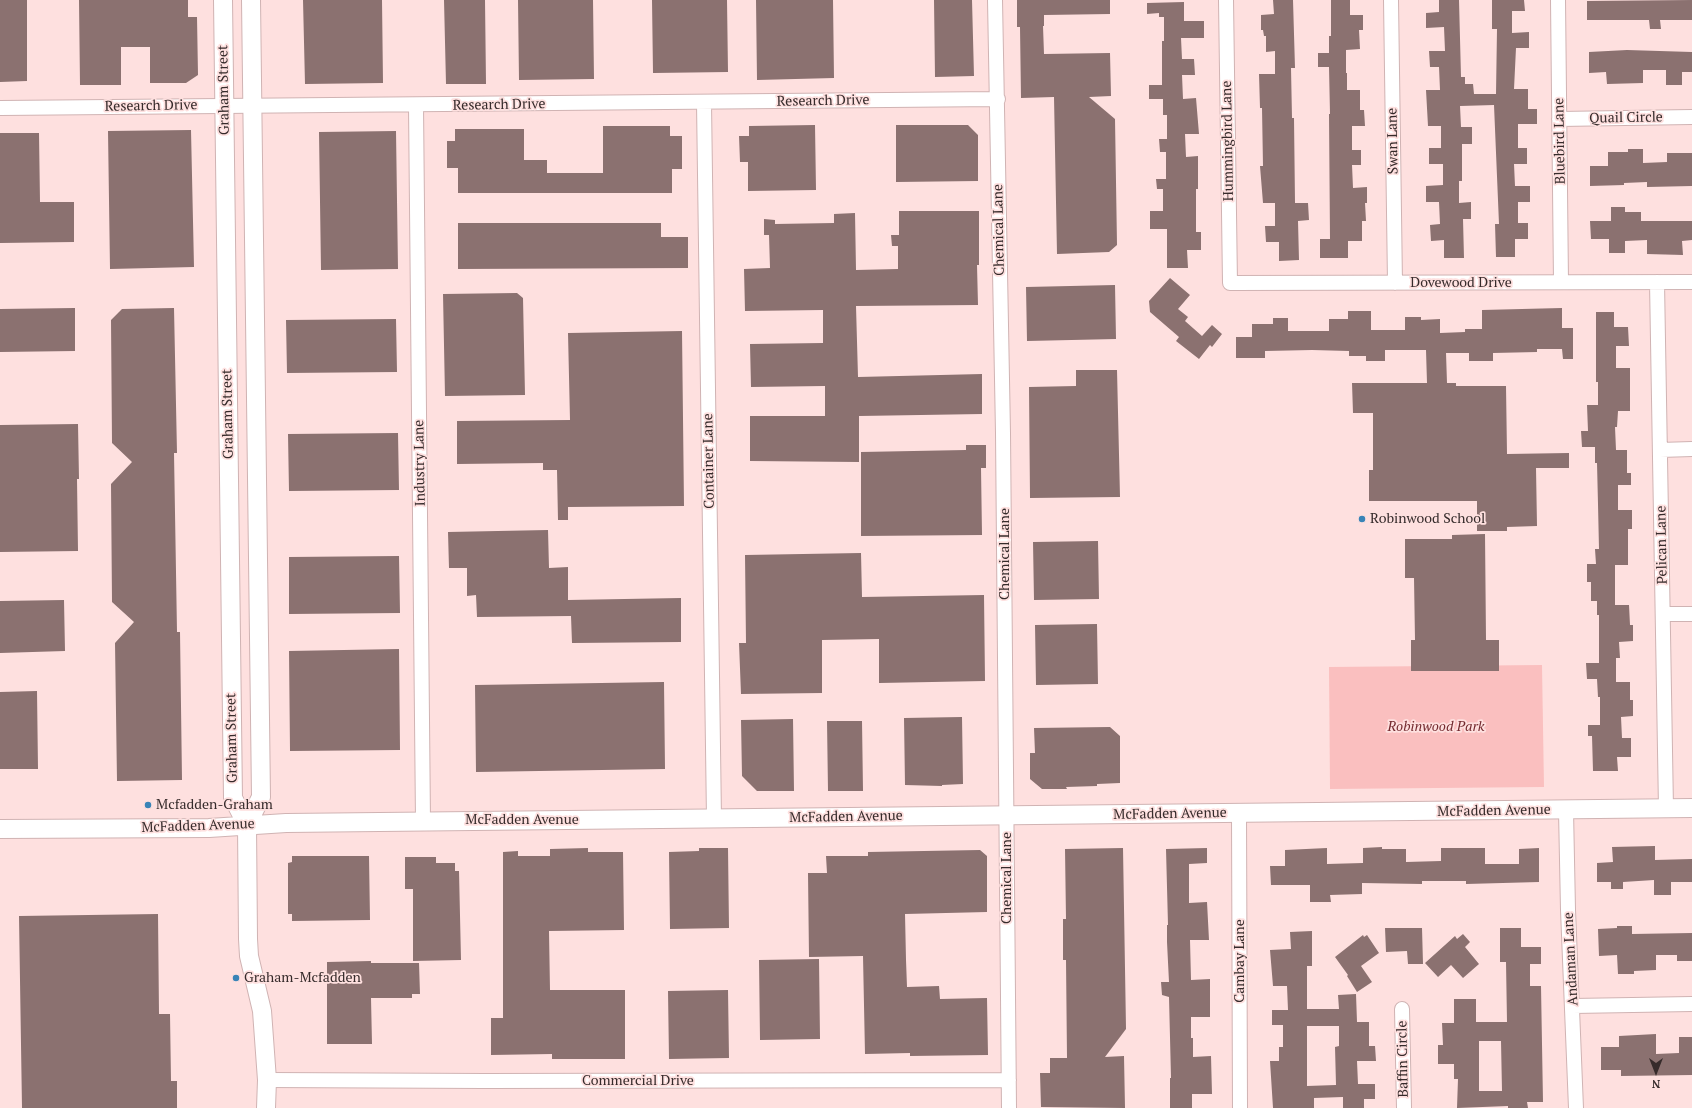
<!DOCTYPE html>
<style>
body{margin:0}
#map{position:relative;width:1692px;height:1108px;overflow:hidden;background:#fee0df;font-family:"PT Serif",serif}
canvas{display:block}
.north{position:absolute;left:1636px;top:1052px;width:40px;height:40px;-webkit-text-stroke:3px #fee0df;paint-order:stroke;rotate:180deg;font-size:11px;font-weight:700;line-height:16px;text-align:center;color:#362b2b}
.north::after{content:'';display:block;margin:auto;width:14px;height:18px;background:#362b2b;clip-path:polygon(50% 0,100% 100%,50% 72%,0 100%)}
</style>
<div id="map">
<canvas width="1692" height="1108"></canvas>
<div class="north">N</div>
</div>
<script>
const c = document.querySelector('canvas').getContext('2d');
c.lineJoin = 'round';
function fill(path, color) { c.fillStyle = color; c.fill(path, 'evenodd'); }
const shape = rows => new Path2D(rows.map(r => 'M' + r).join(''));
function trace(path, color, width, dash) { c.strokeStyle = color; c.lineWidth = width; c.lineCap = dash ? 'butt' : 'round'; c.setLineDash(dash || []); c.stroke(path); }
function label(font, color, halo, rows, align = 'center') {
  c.font = font + ' "PT Serif",serif'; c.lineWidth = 3.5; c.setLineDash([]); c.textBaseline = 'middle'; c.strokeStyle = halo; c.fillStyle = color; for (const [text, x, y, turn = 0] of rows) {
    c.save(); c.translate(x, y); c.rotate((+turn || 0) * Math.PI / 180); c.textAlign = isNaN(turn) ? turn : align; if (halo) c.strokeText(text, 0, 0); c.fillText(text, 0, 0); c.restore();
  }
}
fill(shape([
 [1542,665,1544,787,1330,789,1329,667]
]), '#fabfbf');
fill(shape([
 [0,0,27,0,27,81,0,82],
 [79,0,188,0,188,17,197,17,198,75,186,83,150,83,150,47,121,47,121,85,80,85],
 [303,0,382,0,383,83,305,84],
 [444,0,485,0,486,84,446,84],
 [518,0,593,0,594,79,519,80],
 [652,0,727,0,728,72,653,73],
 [756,0,833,0,834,78,757,80],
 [934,0,972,0,974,76,935,77],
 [1017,0,1110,0,1110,14,1044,15,1044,26,1043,26,1044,54,1110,53,1111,96,1089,97,1115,119,1117,245,1109,252,1057,254,1054,97,1021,98,1020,27,1017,27],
 [1273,0,1293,0,1295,68,1291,68,1292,118,1294,118,1295,203,1308,203,1309,220,1298,221,1299,260,1279,261,1279,242,1266,242,1265,226,1275,226,1275,203,1263,203,1260,166,1263,166,1262,108,1260,108,1259,74,1275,74,1275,51,1266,52,1266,36,1264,36,1263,30,1261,30,1261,15,1274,14],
 [1331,0,1350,0,1350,15,1363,15,1363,30,1359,30,1360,49,1346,50,1346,73,1347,73,1347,90,1360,90,1360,110,1364,110,1365,126,1352,126,1352,150,1361,150,1361,165,1352,165,1353,188,1367,187,1367,203,1365,203,1366,221,1362,221,1362,241,1348,241,1348,258,1320,258,1320,239,1330,239,1329,114,1330,114,1329,67,1318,67,1318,53,1329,53,1329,36,1331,36],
 [1439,0,1459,0,1461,77,1465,77,1465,84,1473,84,1474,94,1496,94,1497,29,1492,29,1492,0,1524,0,1525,11,1512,11,1512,33,1529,32,1529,48,1516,48,1514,89,1528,89,1528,109,1537,109,1537,124,1518,124,1518,148,1527,148,1527,164,1514,164,1515,186,1530,186,1530,202,1518,202,1518,223,1528,223,1528,239,1515,239,1515,257,1496,257,1495,224,1499,224,1494,105,1460,106,1461,127,1472,127,1472,144,1462,144,1462,181,1459,181,1459,203,1471,202,1471,219,1463,219,1464,258,1444,258,1444,240,1431,241,1430,225,1440,224,1439,202,1426,202,1426,186,1443,185,1443,164,1429,164,1429,148,1441,148,1441,126,1428,126,1426,90,1440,90,1439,67,1430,67,1429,51,1445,51,1444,27,1426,28,1426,13,1439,12],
 [1692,0,1692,20,1660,20,1661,29,1650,29,1649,20,1587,20,1587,1],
 [1184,2,1184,21,1204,21,1204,38,1181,38,1182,59,1194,59,1195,75,1182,75,1183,99,1196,98,1199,134,1185,134,1186,157,1198,156,1198,189,1196,189,1196,232,1201,232,1201,250,1187,250,1188,268,1167,268,1167,229,1150,229,1150,211,1163,211,1163,189,1157,189,1156,179,1166,179,1166,152,1160,152,1159,139,1167,139,1167,115,1163,115,1163,99,1149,99,1149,85,1162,85,1162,41,1164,41,1164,17,1159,17,1159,13,1147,14,1147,3],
 [1627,50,1692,52,1692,72,1682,72,1682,85,1666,85,1666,70,1643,70,1643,83,1607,84,1606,72,1589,73,1589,52],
 [815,125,816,190,748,191,748,162,740,162,739,136,749,136,749,126],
 [896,125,968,125,978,135,978,181,896,182],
 [603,126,670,126,670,136,682,136,682,169,672,169,672,193,458,193,458,168,447,168,447,141,455,141,455,129,524,129,524,160,547,160,547,173,603,173],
 [191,130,194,267,110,269,108,131],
 [396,131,398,269,321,270,319,132],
 [0,133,39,133,40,202,74,202,74,242,0,243],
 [1628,149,1643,149,1643,163,1667,162,1667,153,1692,153,1692,186,1647,187,1647,182,1624,183,1624,185,1590,186,1590,166,1608,166,1608,152,1628,152],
 [1611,207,1625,207,1625,212,1641,212,1641,221,1692,221,1692,240,1682,241,1683,255,1647,254,1647,240,1625,241,1625,253,1609,253,1609,239,1591,239,1590,221,1611,221],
 [899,211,979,211,979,265,977,265,978,305,856,306,858,377,982,374,982,414,859,416,859,462,750,461,750,416,825,416,825,386,751,387,750,344,823,343,823,310,745,311,744,269,770,268,769,235,764,235,764,219,775,220,775,224,834,223,834,214,855,213,856,270,898,269,898,246,892,246,891,235,899,235],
 [458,223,661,223,661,237,688,237,688,268,458,269],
 [1170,278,1190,295,1178,309,1188,317,1185,321,1202,336,1212,325,1222,334,1212,347,1210,345,1199,359,1176,341,1179,337,1150,312,1149,301],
 [1115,285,1116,339,1027,341,1026,287],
 [517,293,523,298,525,395,445,396,443,294],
 [75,308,75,351,0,352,0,309],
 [174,308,177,453,174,453,177,632,180,632,182,780,117,781,115,643,134,622,112,602,111,484,132,462,112,443,111,320,122,309],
 [1562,308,1562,328,1573,328,1573,359,1563,359,1562,349,1537,349,1537,352,1493,353,1493,361,1469,361,1469,353,1446,353,1447,383,1456,383,1456,386,1506,386,1507,454,1569,453,1569,468,1536,468,1537,526,1507,527,1507,531,1477,531,1477,501,1369,501,1369,470,1373,470,1373,413,1353,413,1352,383,1427,383,1426,350,1385,350,1385,361,1366,361,1366,356,1349,356,1349,351,1312,350,1265,351,1265,358,1236,358,1236,337,1252,337,1252,324,1273,324,1273,318,1288,318,1288,331,1329,331,1329,319,1348,319,1348,311,1371,311,1371,330,1405,330,1405,317,1421,317,1421,320,1440,319,1440,333,1465,332,1465,329,1482,329,1482,310],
 [1596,312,1614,312,1614,327,1628,327,1629,346,1616,346,1616,368,1630,368,1630,411,1618,411,1617,427,1615,427,1616,450,1627,450,1627,473,1631,473,1631,485,1618,485,1618,510,1632,510,1632,529,1628,529,1628,565,1615,565,1615,605,1629,605,1630,625,1633,625,1633,641,1619,642,1620,658,1616,658,1616,682,1630,682,1630,700,1633,700,1633,716,1621,717,1622,738,1631,738,1631,757,1617,757,1618,771,1593,771,1592,736,1588,736,1588,725,1600,725,1600,697,1598,697,1597,679,1587,679,1586,663,1599,663,1599,615,1597,615,1597,601,1591,601,1591,582,1587,582,1587,564,1596,564,1595,549,1599,549,1598,504,1597,463,1595,463,1595,447,1582,447,1581,431,1588,431,1587,405,1598,405,1598,382,1596,382],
 [396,319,397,372,287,373,286,320],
 [682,331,684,506,568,507,568,520,558,520,557,470,543,470,543,463,457,464,457,421,570,420,568,333],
 [1076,370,1117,370,1120,497,1030,498,1029,387,1076,386],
 [78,424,79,479,77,479,78,551,0,552,0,425],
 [398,433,399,490,289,491,288,434],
 [966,445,986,445,986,468,981,468,982,535,861,536,861,452,966,450],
 [548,530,549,568,568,567,568,600,681,598,681,642,572,643,571,616,477,617,476,595,467,596,467,568,449,568,448,532],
 [1485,534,1486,640,1499,640,1499,671,1411,671,1411,640,1415,640,1414,578,1405,578,1405,539,1452,539,1452,535],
 [1098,541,1099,599,1034,600,1033,542],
 [861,553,862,597,984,595,985,681,879,683,879,639,822,640,822,693,741,694,739,643,746,643,745,555],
 [399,556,400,613,289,614,289,557],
 [64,600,65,651,0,653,0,601],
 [1097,624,1098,684,1036,685,1035,625],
 [399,649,400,750,290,751,289,651],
 [664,682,665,769,476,772,475,685],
 [37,691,38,769,0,769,0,692],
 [962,717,963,784,942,785,942,786,905,785,904,718],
 [793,719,794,791,757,791,742,776,741,720],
 [827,721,862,721,863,791,828,791],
 [1110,727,1120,736,1120,783,1097,784,1097,786,1066,787,1067,789,1042,789,1030,779,1030,753,1035,753,1034,728],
 [1655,846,1655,860,1692,859,1692,882,1671,882,1671,895,1654,895,1654,880,1623,882,1623,889,1611,889,1611,882,1597,882,1597,863,1613,862,1612,847],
 [1382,847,1382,849,1406,849,1406,862,1441,861,1441,848,1485,848,1485,864,1519,864,1519,849,1539,848,1539,882,1466,884,1466,881,1422,881,1422,884,1362,883,1362,894,1330,895,1331,902,1310,902,1310,885,1271,885,1270,866,1285,866,1285,850,1327,848,1327,864,1363,863,1363,848],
 [588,848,588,852,623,852,624,930,549,931,550,990,625,990,625,1059,552,1059,552,1054,491,1055,491,1018,503,1018,503,852,518,851,518,856,550,856,550,849],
 [699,848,728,848,729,928,670,929,669,852,699,851],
 [1123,848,1126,1029,1105,1057,1124,1056,1125,1108,1041,1107,1040,1073,1050,1073,1050,1058,1067,1058,1066,960,1063,960,1063,919,1066,919,1065,849],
 [1207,848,1207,863,1189,864,1189,903,1207,902,1209,940,1190,940,1191,980,1210,979,1210,1017,1191,1017,1191,1038,1193,1038,1193,1057,1211,1056,1212,1094,1192,1094,1192,1108,1170,1108,1170,1078,1171,1078,1169,997,1162,995,1161,982,1169,982,1167,942,1167,925,1168,925,1166,849],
 [980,850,987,856,987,912,905,914,906,960,907,987,939,986,940,999,987,998,988,1055,910,1056,910,1053,865,1054,863,956,809,957,808,873,827,873,826,856,868,856,868,852],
 [292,856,369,856,370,920,292,921,292,914,288,914,288,863,292,862],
 [405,857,436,857,436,863,455,863,455,871,459,871,461,960,413,961,413,889,405,889],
 [158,914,159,1014,170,1014,171,1081,177,1081,177,1108,22,1108,19,916],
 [1617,926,1632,926,1632,934,1692,933,1692,961,1677,961,1677,955,1656,955,1656,970,1634,971,1634,974,1618,974,1617,955,1599,956,1598,929,1617,928],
 [1385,928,1422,928,1423,964,1408,964,1407,951,1386,952],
 [1500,928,1521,928,1521,947,1541,947,1541,964,1530,964,1530,986,1541,986,1543,1102,1527,1102,1528,1108,1508,1108,1508,1106,1457,1108,1458,1079,1454,1079,1454,1064,1438,1064,1438,1045,1443,1045,1442,1023,1454,1023,1454,999,1476,999,1476,1022,1507,1022,1506,962,1500,962],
 [1479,1041,1501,1041,1502,1091,1479,1091],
 [1312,931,1312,966,1307,966,1307,1009,1339,1009,1338,995,1356,994,1357,1022,1369,1022,1369,1046,1375,1046,1376,1061,1357,1061,1358,1084,1375,1084,1375,1099,1364,1099,1364,1108,1343,1108,1343,1097,1314,1098,1314,1108,1273,1108,1270,1061,1279,1061,1279,1047,1283,1047,1283,1025,1272,1025,1272,1010,1288,1010,1287,986,1273,986,1270,950,1291,949,1290,932],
 [1307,1026,1339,1026,1339,1046,1335,1047,1336,1085,1307,1086],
 [1463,934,1470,942,1465,947,1479,964,1463,978,1451,965,1438,977,1425,963,1455,936,1457,939],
 [1363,935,1364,937,1367,935,1379,953,1361,966,1372,982,1357,992,1347,976,1348,975,1335,957],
 [819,959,820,1039,760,1040,759,960],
 [371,961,371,963,419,963,420,994,412,994,412,998,371,998,372,1044,327,1044,327,962],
 [728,990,729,1058,669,1059,668,991],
 [1656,1034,1656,1054,1679,1053,1679,1037,1692,1037,1692,1075,1621,1076,1621,1070,1601,1070,1601,1047,1619,1047,1619,1036]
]), '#8b7170');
const minor = shape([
 [995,0,1003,433,1009,1108],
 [1226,0,1230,283,1692,282],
 [1391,0,1395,283],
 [1558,0,1561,282],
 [704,103,714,819],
 [416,105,423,821],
 [0,108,998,99],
 [1559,119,1692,117],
 [1657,282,1666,809],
 [1660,450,1692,449],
 [1663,614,1692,614],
 [1566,810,1568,910,1576,1108],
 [1239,814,1240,1108],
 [1573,1006,1692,1004],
 [1402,1009,1404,1108],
 [267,1080,485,1081,1009,1080]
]);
const tertiary = shape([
 [223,0,233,798,247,825],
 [251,0,261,797,247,825,248,939,249,956,262,1011,267,1080,266,1108],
 [0,829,209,828,286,823,1692,808]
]);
trace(minor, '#d0b3b3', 16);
trace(tertiary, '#d0b3b3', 20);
trace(minor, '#fff', 14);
trace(tertiary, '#fff', 18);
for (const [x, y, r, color] of [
 [1362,519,4,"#3984b7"],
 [148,805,4,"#3984b7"],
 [236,978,4,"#3984b7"]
]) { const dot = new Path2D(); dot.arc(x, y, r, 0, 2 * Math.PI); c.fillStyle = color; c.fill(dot); trace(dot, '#fee0df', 1.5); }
label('14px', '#362b2b', '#fee0df', [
 ["Graham Street",224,90,-91],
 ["Research Drive",823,101,-1],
 ["Research Drive",499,105,-1],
 ["Research Drive",151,106,-1],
 ["Quail Circle",1626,118,-1],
 ["Hummingbird Lane",1228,141,-91],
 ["Swan Lane",1393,141,-91],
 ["Bluebird Lane",1560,141,-91],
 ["Chemical Lane",999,230,-91],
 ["Dovewood Drive",1461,283],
 ["Graham Street",228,414,-91],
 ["Container Lane",709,461,-91],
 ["Industry Lane",420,463,-91],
 ["Pelican Lane",1662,545,-91],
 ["Chemical Lane",1005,554,-90],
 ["Graham Street",232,738,-91],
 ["McFadden Avenue",1494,811,-1],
 ["McFadden Avenue",1170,814,-1],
 ["McFadden Avenue",846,817,-1],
 ["McFadden Avenue",522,820],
 ["McFadden Avenue",198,826,-2],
 ["Chemical Lane",1007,878,-90],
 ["Andaman Lane",1571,959,-93],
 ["Cambay Lane",1240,961,-90],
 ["Baffin Circle",1403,1059,-91],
 ["Commercial Drive",638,1081]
]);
label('14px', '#362b2b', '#fee0df', [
 ["Robinwood School",1370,519],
 ["Mcfadden-Graham",156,805],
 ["Graham-Mcfadden",244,978]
], 'left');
label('italic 14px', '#742a2f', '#fee0df', [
 ["Robinwood Park",1436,727]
]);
</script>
